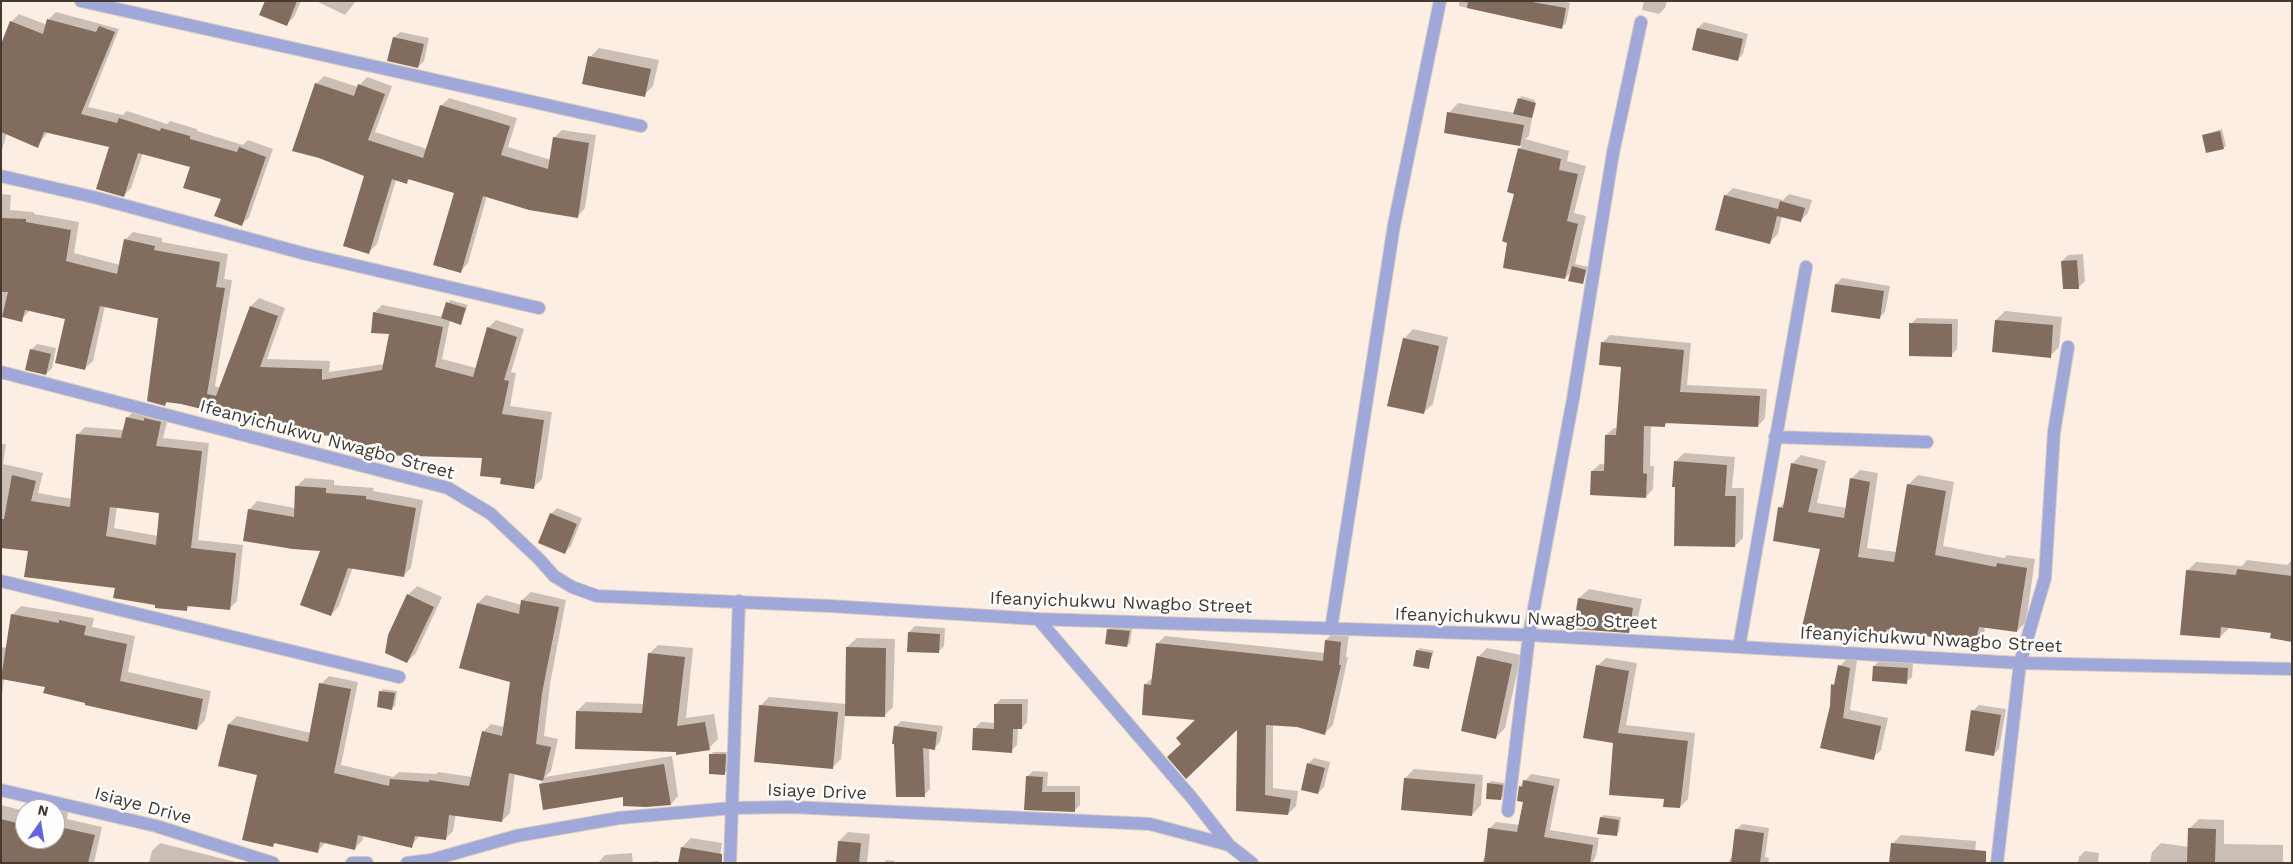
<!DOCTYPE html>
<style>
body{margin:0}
#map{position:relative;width:2293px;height:864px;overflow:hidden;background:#fdeee3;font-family:"Work Sans",sans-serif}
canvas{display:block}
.frame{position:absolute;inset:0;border:2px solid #443a33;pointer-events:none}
.north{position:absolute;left:15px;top:799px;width:50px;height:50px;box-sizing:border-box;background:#fefefe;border:1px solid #b4b0ad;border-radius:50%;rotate:13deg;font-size:14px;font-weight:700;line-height:20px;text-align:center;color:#443a33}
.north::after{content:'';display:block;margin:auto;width:18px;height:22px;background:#5f65dd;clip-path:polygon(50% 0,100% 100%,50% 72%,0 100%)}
</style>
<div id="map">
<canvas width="2293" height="864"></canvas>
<div class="frame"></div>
<div class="north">N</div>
</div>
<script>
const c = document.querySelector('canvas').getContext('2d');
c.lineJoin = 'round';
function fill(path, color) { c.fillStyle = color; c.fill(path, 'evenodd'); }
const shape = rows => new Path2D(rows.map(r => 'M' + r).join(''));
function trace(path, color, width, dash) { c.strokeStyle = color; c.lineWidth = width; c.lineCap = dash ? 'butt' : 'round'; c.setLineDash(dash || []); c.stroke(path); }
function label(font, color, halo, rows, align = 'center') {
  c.font = font + ' "Work Sans",sans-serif'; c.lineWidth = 5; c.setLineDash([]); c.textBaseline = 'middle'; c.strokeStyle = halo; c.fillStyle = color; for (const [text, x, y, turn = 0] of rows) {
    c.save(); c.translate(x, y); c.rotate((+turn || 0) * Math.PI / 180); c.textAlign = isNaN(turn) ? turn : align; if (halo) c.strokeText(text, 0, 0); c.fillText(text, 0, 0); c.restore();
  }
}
fill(shape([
 [266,1,301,1,294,17,287,24],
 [316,1,356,1,345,15],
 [1459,1,1561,1,1570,3,1566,23,1561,28,1459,6],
 [1644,1,1667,1,1665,8,1659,14,1642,10],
 [56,12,119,29,88,107,123,115,127,111,167,124,170,121,197,129,197,131,243,145,248,140,273,149,249,217,242,224,222,198,191,166,143,153,131,188,124,195,111,146,48,132,37,146,7,133,1,153,1,48,11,22,19,14,47,25,48,20],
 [1704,22,1748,34,1743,54,1737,60,1698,28],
 [400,32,429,38,424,61,418,67,394,38],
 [599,48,659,60,653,86,644,95,590,57],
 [324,76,358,87,367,77,392,86,375,132,427,149,441,106,449,98,517,118,508,147,551,160,554,138,562,130,596,135,585,208,578,216,487,196,468,263,461,271,455,192,410,179,406,183,396,180,377,244,369,252,365,175,316,84],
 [1521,96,1535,100,1529,136,1525,139,1569,151,1567,161,1586,166,1574,213,1586,216,1575,264,1588,267,1583,283,1572,271,1565,278,1515,193,1520,148,1522,146,1445,132,1449,113,1458,103,1515,113],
 [2222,129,2226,146,2223,148,2203,135],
 [1733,188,1783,200,1789,194,1812,200,1808,213,1800,221,1782,216,1778,234,1770,242,1725,196],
 [1,194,11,195,10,210,34,212,34,214,79,222,74,253,120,265,125,240,133,232,162,238,162,242,228,254,224,279,232,280,215,386,221,388,251,306,259,298,285,308,267,359,330,361,329,372,385,364,390,333,374,313,382,305,443,317,450,300,468,305,460,323,450,320,442,359,476,368,488,328,496,320,524,329,511,372,516,373,510,406,552,412,542,479,534,487,502,477,483,457,342,435,223,406,218,411,168,401,165,405,159,318,105,306,93,361,84,369,67,318,30,310,21,320,1,315],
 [2083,254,2085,281,2079,287,2062,261,2068,255],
 [1842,278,1890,286,1885,312,1879,318,1836,284],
 [2005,311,2062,317,2059,347,2050,356,1996,320],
 [1917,318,1958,319,1957,349,1951,355,1911,324],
 [1413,329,1448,337,1433,404,1423,413,1404,339],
 [1610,335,1691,343,1687,385,1767,389,1765,418,1758,426,1669,422,1664,426,1651,425,1650,466,1654,466,1653,489,1646,497,1592,471,1600,464,1605,464,1606,435,1614,428,1618,428,1623,366,1602,343],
 [37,344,56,348,52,368,46,374,31,350],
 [135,410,169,414,163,438,209,443,198,540,243,545,237,601,229,609,191,605,186,610,157,604,117,587,25,576,30,550,1,547,1,444,6,444,3,464,43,473,38,493,72,499,77,435,85,427,124,430,127,418],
 [117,506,161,512,158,536,114,528],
 [1684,453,1735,457,1732,488,1744,488,1743,538,1735,546,1676,461],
 [1801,455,1826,461,1817,503,1847,508,1851,479,1860,470,1878,473,1867,548,1896,552,1909,484,1918,475,1954,482,1943,546,2004,558,2007,555,2035,559,2026,622,2017,631,1985,626,1984,635,1975,643,1894,629,1893,633,1884,642,1821,548,1779,508,1785,502,1792,464],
 [305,478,334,480,334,485,374,488,373,491,423,500,411,568,403,576,353,567,339,606,331,615,322,549,249,510,257,501,295,508,296,487],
 [557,508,582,518,571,546,565,552,551,514],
 [2247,560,2287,565,2292,560,2292,641,2272,632,2229,628,2220,637,2187,571,2196,562,2242,566],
 [417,586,442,597,416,653,407,662,408,595],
 [1589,589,1642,599,1637,622,1628,631,1579,598],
 [531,592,566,600,550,684,544,736,558,739,551,771,545,777,672,756,678,796,671,804,540,784,544,780,515,773,510,813,502,821,456,814,453,831,445,839,420,835,411,846,364,835,362,841,354,849,326,842,317,852,276,842,272,846,259,774,229,724,237,716,311,733,321,684,329,676,358,682,341,765,393,777,399,772,436,774,438,772,472,777,483,732,491,724,504,727,511,681,461,668,478,603,486,595,522,605,522,600],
 [21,606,94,618,92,627,135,636,128,672,211,691,205,720,197,729,87,702,46,686,4,679,1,704,1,647,7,648,12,615],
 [915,626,945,628,944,646,938,652,909,632],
 [1111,627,1132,629,1130,643,1127,646,1109,630],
 [1334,632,1349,634,1346,657,1348,657,1333,725,1325,733,1298,726,1273,724,1273,788,1298,791,1296,806,1288,814,1237,810,1238,727,1183,743,1198,718,1145,685,1154,676,1157,644,1165,636,1325,653,1326,640],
 [857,638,895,639,893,707,884,716,845,715,841,759,832,768,760,706,769,697,846,704,847,647],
 [658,645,693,648,686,718,714,714,718,739,709,748,577,711,586,702,644,704,649,654],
 [1420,648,1434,651,1428,667,1417,651],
 [1487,648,1521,655,1505,728,1496,737,1478,657],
 [1606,658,1637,663,1626,725,1695,733,1688,799,1680,807,1665,798,1614,742,1597,666],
 [1848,658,1857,660,1850,710,1888,718,1881,750,1873,758,1831,706,1833,685,1836,681,1840,666],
 [1880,660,1913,663,1912,677,1906,682,1874,666],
 [383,689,397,691,395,706,392,708,381,692],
 [1001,699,1028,699,1027,722,1022,728,1018,728,1017,745,1011,751,975,728,981,722,995,723,995,705],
 [1979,705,2006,709,1999,749,1993,755,1973,711],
 [901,721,943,726,940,742,934,748,929,748,930,789,924,795,895,727],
 [713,752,728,752,727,771,724,773,711,755],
 [1314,758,1330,762,1324,787,1318,793,1308,764],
 [1414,769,1483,775,1481,805,1472,815,1405,778],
 [1033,771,1048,772,1047,786,1080,786,1080,805,1074,811,1026,809,1027,777],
 [1531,774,1560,779,1550,830,1599,838,1596,856,1592,863,1481,863,1487,854,1489,829,1496,822,1520,825,1524,801,1520,787],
 [1491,781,1505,783,1503,796,1501,799,1488,784],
 [45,802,69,805,67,819,102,827,94,863,1,863,1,805,25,811,25,839,55,839,55,809,38,809],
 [1603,815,1621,817,1619,832,1616,835,1601,818],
 [2199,819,2224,820,2224,844,2283,845,2283,863,2150,863,2152,852,2161,843,2189,847,2190,828],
 [1742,824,1769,828,1765,857,1769,858,1768,863,1728,863,1733,855,1736,830],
 [848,832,870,834,867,863,837,863,839,841],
 [1901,835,1976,841,1974,863,1892,844],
 [691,838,722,843,719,863,682,847],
 [160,843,236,862,149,863,152,851],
 [2085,851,2099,853,2098,863,2078,863,2079,857],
 [632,853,633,863,598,863,605,855],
 [886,860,895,861,895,863,884,863],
 [658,861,658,863,636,863]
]), '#0003');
fill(shape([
 [265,1,297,1,287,26,259,15],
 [1468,1,1527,1,1566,8,1562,29,1467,8],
 [47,19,96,32,99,26,115,32,81,114,117,123,119,118,160,131,161,128,190,136,190,139,237,152,239,147,266,157,242,226,214,216,221,199,183,188,190,167,138,153,124,197,96,189,109,147,44,132,38,148,1,132,1,44,10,21,43,34],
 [1697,28,1743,39,1738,61,1692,50],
 [393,37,424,44,418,68,387,61],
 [588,56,651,69,645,97,582,84],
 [315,83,354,96,358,84,385,94,368,140,423,158,440,105,510,126,501,155,548,169,553,137,589,143,578,218,529,210,483,196,461,273,433,265,454,193,408,179,407,184,392,179,369,254,343,246,364,176,319,158,292,151],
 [1518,98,1536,103,1532,118,1513,114],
 [1447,112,1524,125,1520,146,1444,133],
 [2220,131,2224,149,2206,153,2202,135],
 [1518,148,1561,159,1559,170,1578,174,1567,221,1578,224,1565,279,1503,268,1507,243,1502,241,1514,194,1507,192],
 [1724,195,1778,209,1780,201,1805,208,1801,222,1777,216,1770,244,1715,230],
 [1,218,26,219,26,222,71,230,66,261,117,274,124,239,155,246,154,250,220,262,216,287,225,288,207,394,216,396,250,306,278,316,260,367,322,369,322,380,382,370,389,334,371,333,373,312,443,327,435,367,473,377,487,327,517,337,504,380,509,381,502,414,544,420,534,489,500,484,501,478,480,476,482,458,378,455,378,443,343,449,341,436,282,434,282,421,220,406,218,413,181,404,166,402,165,406,147,401,158,318,156,318,100,306,85,370,55,363,65,319,25,310,22,322,2,317,8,292,1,292],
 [2077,260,2079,289,2063,289,2061,261],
 [1572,266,1586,270,1583,284,1568,281],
 [1835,284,1884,291,1880,319,1831,312],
 [446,302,466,308,461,325,441,318],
 [1995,320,2053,325,2051,358,1992,352],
 [1909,323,1952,324,1952,357,1909,356],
 [1403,338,1439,346,1424,414,1387,406],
 [1601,342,1684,350,1680,392,1760,396,1758,427,1665,423,1665,427,1644,426,1643,473,1647,474,1646,498,1590,495,1591,471,1604,471,1605,435,1616,435,1621,367,1599,365],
 [30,349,51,354,46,375,25,370],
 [126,417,144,421,144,418,161,422,156,446,202,451,191,548,236,553,230,610,187,606,187,611,155,608,155,605,113,598,115,588,24,577,28,551,1,548,1,519,4,519,12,475,36,481,31,501,70,507,76,434,121,438],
 [110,507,159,513,156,545,106,536],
 [1674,461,1727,465,1725,496,1736,496,1735,547,1674,546,1675,487,1672,487],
 [1791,463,1818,469,1808,512,1844,518,1850,478,1870,482,1858,557,1894,562,1907,484,1946,491,1935,555,1996,567,1997,563,2027,568,2017,632,1979,627,1975,645,1887,629,1885,643,1802,627,1820,549,1773,541,1778,507,1783,508],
 [295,486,326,488,326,493,366,496,366,499,416,508,404,577,348,568,331,616,300,605,320,551,293,549,243,541,248,509,294,517],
 [550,513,577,524,565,554,538,543],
 [2237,569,2292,576,2292,642,2270,638,2271,633,2221,627,2220,638,2180,635,2186,570,2236,575],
 [407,594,434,607,407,663,385,653,388,635],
 [1578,598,1633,608,1629,633,1573,629],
 [521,600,559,607,542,693,536,744,551,747,543,781,509,773,502,822,449,815,446,840,415,836,412,848,358,835,355,850,320,842,318,853,274,843,273,847,242,840,257,775,218,766,228,724,308,742,319,683,351,689,334,773,389,786,390,779,429,782,429,780,469,786,482,731,502,736,510,682,459,668,477,603,519,614],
 [11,614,59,623,59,620,86,626,84,635,127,644,120,681,203,699,197,730,85,705,85,703,43,693,45,687,1,679],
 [1107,629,1130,631,1127,647,1105,644],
 [908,632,940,634,939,653,907,652],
 [1325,640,1341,642,1339,665,1341,665,1325,735,1297,727,1266,725,1265,795,1291,799,1288,815,1236,811,1237,730,1186,779,1167,757,1181,744,1176,738,1195,720,1142,715,1144,684,1151,685,1156,643,1323,661],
 [846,647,886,648,885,717,845,716],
 [1416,650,1432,653,1429,669,1413,666],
 [648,653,685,657,677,726,705,722,710,750,676,755,676,752,575,749,576,711,642,713],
 [1477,656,1512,664,1496,739,1461,731],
 [1596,665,1629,671,1618,733,1688,741,1680,808,1663,807,1664,799,1609,795,1613,743,1583,738],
 [1838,665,1850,668,1843,718,1881,726,1874,760,1820,748,1830,706,1831,684,1834,685],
 [1873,666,1908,668,1907,684,1872,681],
 [379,691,395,693,392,710,377,707],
 [994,704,1022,704,1022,729,1013,729,1012,753,972,750,973,728,994,729],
 [759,705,838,712,833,769,754,762],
 [1971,710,2001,715,1994,756,1965,751],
 [894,726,937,732,935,750,923,748,925,797,896,797,894,744,892,744],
 [709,754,726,754,725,775,709,774],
 [1307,763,1325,768,1318,794,1301,790],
 [664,764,671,805,646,807,623,806,623,797,543,810,539,784],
 [1026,776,1043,777,1042,792,1075,792,1075,812,1024,810],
 [1404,778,1475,784,1472,816,1401,810],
 [1523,780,1554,786,1544,837,1593,845,1590,863,1484,863,1488,828,1517,832,1523,802,1517,801,1519,786,1522,787],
 [1487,783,1503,785,1501,800,1486,799],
 [1600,817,1619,820,1617,836,1597,834],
 [1,819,25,825,25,839,55,839,55,826,95,835,88,863,1,863],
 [2188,828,2216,829,2215,863,2187,863],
 [1735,829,1764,833,1760,863,1731,863],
 [838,841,861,843,859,863,836,863],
 [1891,843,1986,851,1986,863,1889,863],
 [681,847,722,854,722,863,678,863]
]), '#826c5d');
const minor = shape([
 [81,1,641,126],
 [1,176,93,197,306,254,539,308],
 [1,372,448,488,491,514,540,560,554,576,572,587,597,596,830,606,1038,619,1529,635,2020,663,2292,669],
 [1775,437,1927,442],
 [1,581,399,677],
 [1038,619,1192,798,1229,845,1252,863],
 [1331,629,1394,225,1440,1],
 [1739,647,1806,267],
 [1,790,156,826,273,863],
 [1508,811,1529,635,1573,399,1613,153,1641,22],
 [352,863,367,863],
 [407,863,431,860,516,836,619,818,732,808,791,807,1150,824,1229,845],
 [730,863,739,601],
 [1997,863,2020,663,2045,578,2054,432,2068,347]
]);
trace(minor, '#d8cac0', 14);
trace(minor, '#9fa8d8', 12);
label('18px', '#443a33', '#fefefe', [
 ["Ifeanyichukwu Nwagbo Street",327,440,15],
 ["Ifeanyichukwu Nwagbo Street",1121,603,2],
 ["Ifeanyichukwu Nwagbo Street",1526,619,2],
 ["Ifeanyichukwu Nwagbo Street",1931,640,3],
 ["Isiaye Drive",817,792,2],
 ["Isiaye Drive",143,806,15]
]);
</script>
